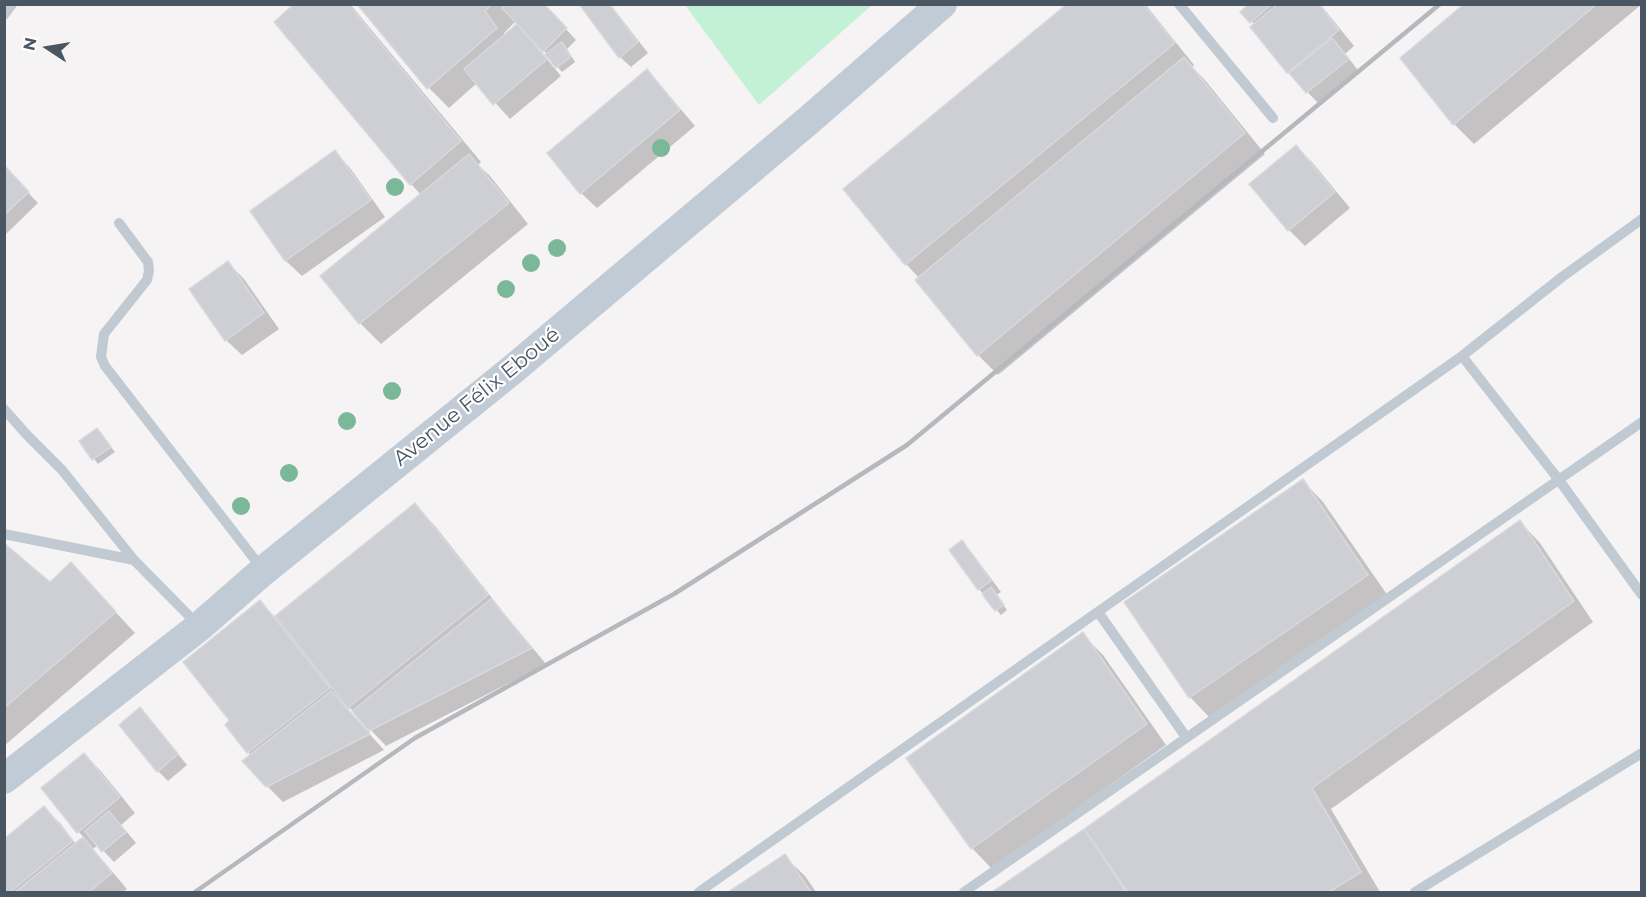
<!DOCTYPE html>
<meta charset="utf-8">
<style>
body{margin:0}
#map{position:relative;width:1646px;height:897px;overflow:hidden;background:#f5f3f3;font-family:Montserrat,sans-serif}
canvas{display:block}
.frame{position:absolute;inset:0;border:6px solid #4a5661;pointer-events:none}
.north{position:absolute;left:18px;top:18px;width:60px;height:60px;-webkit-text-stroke:4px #fff;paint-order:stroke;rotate:282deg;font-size:16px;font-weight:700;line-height:24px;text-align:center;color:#4a5661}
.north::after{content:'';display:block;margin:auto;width:21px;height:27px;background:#4a5661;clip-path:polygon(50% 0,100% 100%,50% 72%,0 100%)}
</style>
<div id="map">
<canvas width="1646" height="897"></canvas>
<div class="frame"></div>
<div class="north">N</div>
</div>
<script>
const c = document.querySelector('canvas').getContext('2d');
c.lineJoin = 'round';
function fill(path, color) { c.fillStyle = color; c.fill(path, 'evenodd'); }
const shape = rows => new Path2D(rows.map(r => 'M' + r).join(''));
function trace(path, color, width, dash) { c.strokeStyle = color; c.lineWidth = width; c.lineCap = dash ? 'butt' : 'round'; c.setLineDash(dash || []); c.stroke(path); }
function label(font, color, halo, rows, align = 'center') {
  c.font = font + ' Montserrat,sans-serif'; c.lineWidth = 4.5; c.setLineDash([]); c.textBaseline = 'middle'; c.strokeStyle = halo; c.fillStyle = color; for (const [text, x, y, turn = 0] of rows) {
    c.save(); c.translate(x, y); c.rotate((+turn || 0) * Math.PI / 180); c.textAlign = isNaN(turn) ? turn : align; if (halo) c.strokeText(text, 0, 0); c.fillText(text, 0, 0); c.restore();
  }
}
fill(shape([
 [685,5,872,5,759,105]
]), '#c3f1d5');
fill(shape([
 [297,4,350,4,481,162,478,165,490,176,528,224,381,344,360,323,322,276,421,195,411,184],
 [359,4,543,4,576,40,567,49,575,62,562,72,534,39,532,41,561,76,510,119,477,83,449,108,429,88],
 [516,21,525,30,523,32,506,35,504,33],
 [581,4,610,4,648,53,631,67,620,57],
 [1070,4,1145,4,1194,65,1192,67,1204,79,1265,154,998,375,978,355,919,278,906,264,845,189],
 [1251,4,1320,4,1354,46,1345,54,1358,70,1318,103,1288,72,1255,25,1243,12],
 [1466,4,1642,4,1474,144,1454,124],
 [647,71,662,87,695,126,597,208,581,193],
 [1296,147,1312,162,1350,208,1305,246,1289,230,1251,185],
 [335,152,350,168,385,217,302,276,286,261,252,211],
 [4,167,38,203,6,234,4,233],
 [228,263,244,279,279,329,242,355,226,340],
 [97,430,115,452,98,464,81,441],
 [1303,481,1323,502,1388,596,1210,718,1190,697],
 [415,505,435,526,507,617,546,664,386,746,350,708,348,710,384,750,283,802,267,786,231,720,260,602,276,618],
 [1520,522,1540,543,1593,622,1331,809,1380,892,994,892,1084,831],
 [962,542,972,553,1001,592,996,595,1007,610,1001,615,979,589],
 [4,544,50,584,71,564,135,633,4,746],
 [1082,634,1103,655,1166,745,992,869,972,848],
 [140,709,150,720,187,765,168,781,158,771],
 [84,755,100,770,135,813,121,825,136,843,114,862,98,845,93,849,127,889,123,892,4,892,4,841,44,808,60,823,76,844,84,838,43,789],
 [784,856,805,876,816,892,731,892]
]), '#0003');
const building = shape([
 [294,4,348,4,461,141,410,185,274,22,294,4],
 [357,4,492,4,485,11,497,28,427,89,357,4],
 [506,4,544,4,567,28,543,52,502,8,506,4],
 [579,4,609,4,638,42,619,58,579,4],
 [1067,4,1143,4,1175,43,905,265,843,189,1067,4],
 [1249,4,1272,4,1250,23,1240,12,1249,4],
 [1278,4,1319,4,1339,30,1287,73,1250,27,1278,4],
 [1464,4,1597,4,1453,125,1400,58,1464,4],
 [517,24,547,59,493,105,464,69,517,24],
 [1332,38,1349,59,1306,93,1289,73,1332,38],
 [562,42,571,57,556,68,545,54,562,42],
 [1184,57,1245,133,977,356,915,280,1184,57],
 [647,69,680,110,580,194,547,153,647,69],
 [1296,145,1335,192,1288,231,1249,184,1296,145],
 [335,150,371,200,285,261,250,211,335,150],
 [469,154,509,203,359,324,320,276,469,154],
 [4,165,29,192,4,215,4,165],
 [228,261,264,313,225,341,189,289,228,261],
 [97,428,111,447,92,460,79,441,97,428],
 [1303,479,1368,575,1189,698,1124,602,1303,479],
 [415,503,488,595,348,708,275,616,415,503],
 [1520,520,1574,601,1312,788,1361,872,1329,892,1128,892,1084,829,1520,520],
 [962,540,991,581,978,590,949,550,962,540],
 [4,543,50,582,71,562,116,612,4,708,4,543],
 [991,587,1004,605,995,611,982,594,991,587],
 [491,599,532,648,369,731,352,711,491,599],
 [260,600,330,688,247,753,225,725,229,720,183,662,260,600],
 [1083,632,1147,724,971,849,906,758,1083,632],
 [331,691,370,734,266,787,242,761,331,691],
 [140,707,178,754,157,772,119,725,140,707],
 [84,753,120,797,77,833,41,788,84,753],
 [44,806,73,841,10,892,4,892,4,839,44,806],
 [109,811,126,832,102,852,85,831,109,811],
 [1084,829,1126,892,992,892,1084,829],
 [83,837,112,873,89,892,15,892,83,837],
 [785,854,811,892,728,892,785,854]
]);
fill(building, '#cdcfd5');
trace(building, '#d7d9de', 1.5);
trace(shape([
 [1179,4,1273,118],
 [4,15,12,4],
 [119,223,148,262,149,271,147,280,104,334,101,357,105,366,263,570],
 [1462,356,1559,480,1642,595],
 [4,409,27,435,62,470,134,560],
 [4,534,134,560,199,626],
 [1098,612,1186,737],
 [699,892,1462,356,1562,277,1642,219],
 [964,892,1642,422],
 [1415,892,1642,753]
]), '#c1cad2', 10);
trace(shape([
 [4,779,200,626,263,571,512,370,809,120,942,4]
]), '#c1cbd6', 30);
trace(shape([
 [195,892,415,738,674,594,907,445,1440,4]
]), '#b5b8bd', 4.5);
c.fillStyle = '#7bb799';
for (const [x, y] of [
 [661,148],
 [395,187],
 [557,248],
 [531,263],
 [506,289],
 [392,391],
 [347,421],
 [289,473],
 [241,506]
]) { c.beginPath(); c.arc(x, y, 9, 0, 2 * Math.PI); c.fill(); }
label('21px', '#4a5661', '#fff', [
 ["Avenue Félix Eboué",477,397,-39]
]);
</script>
